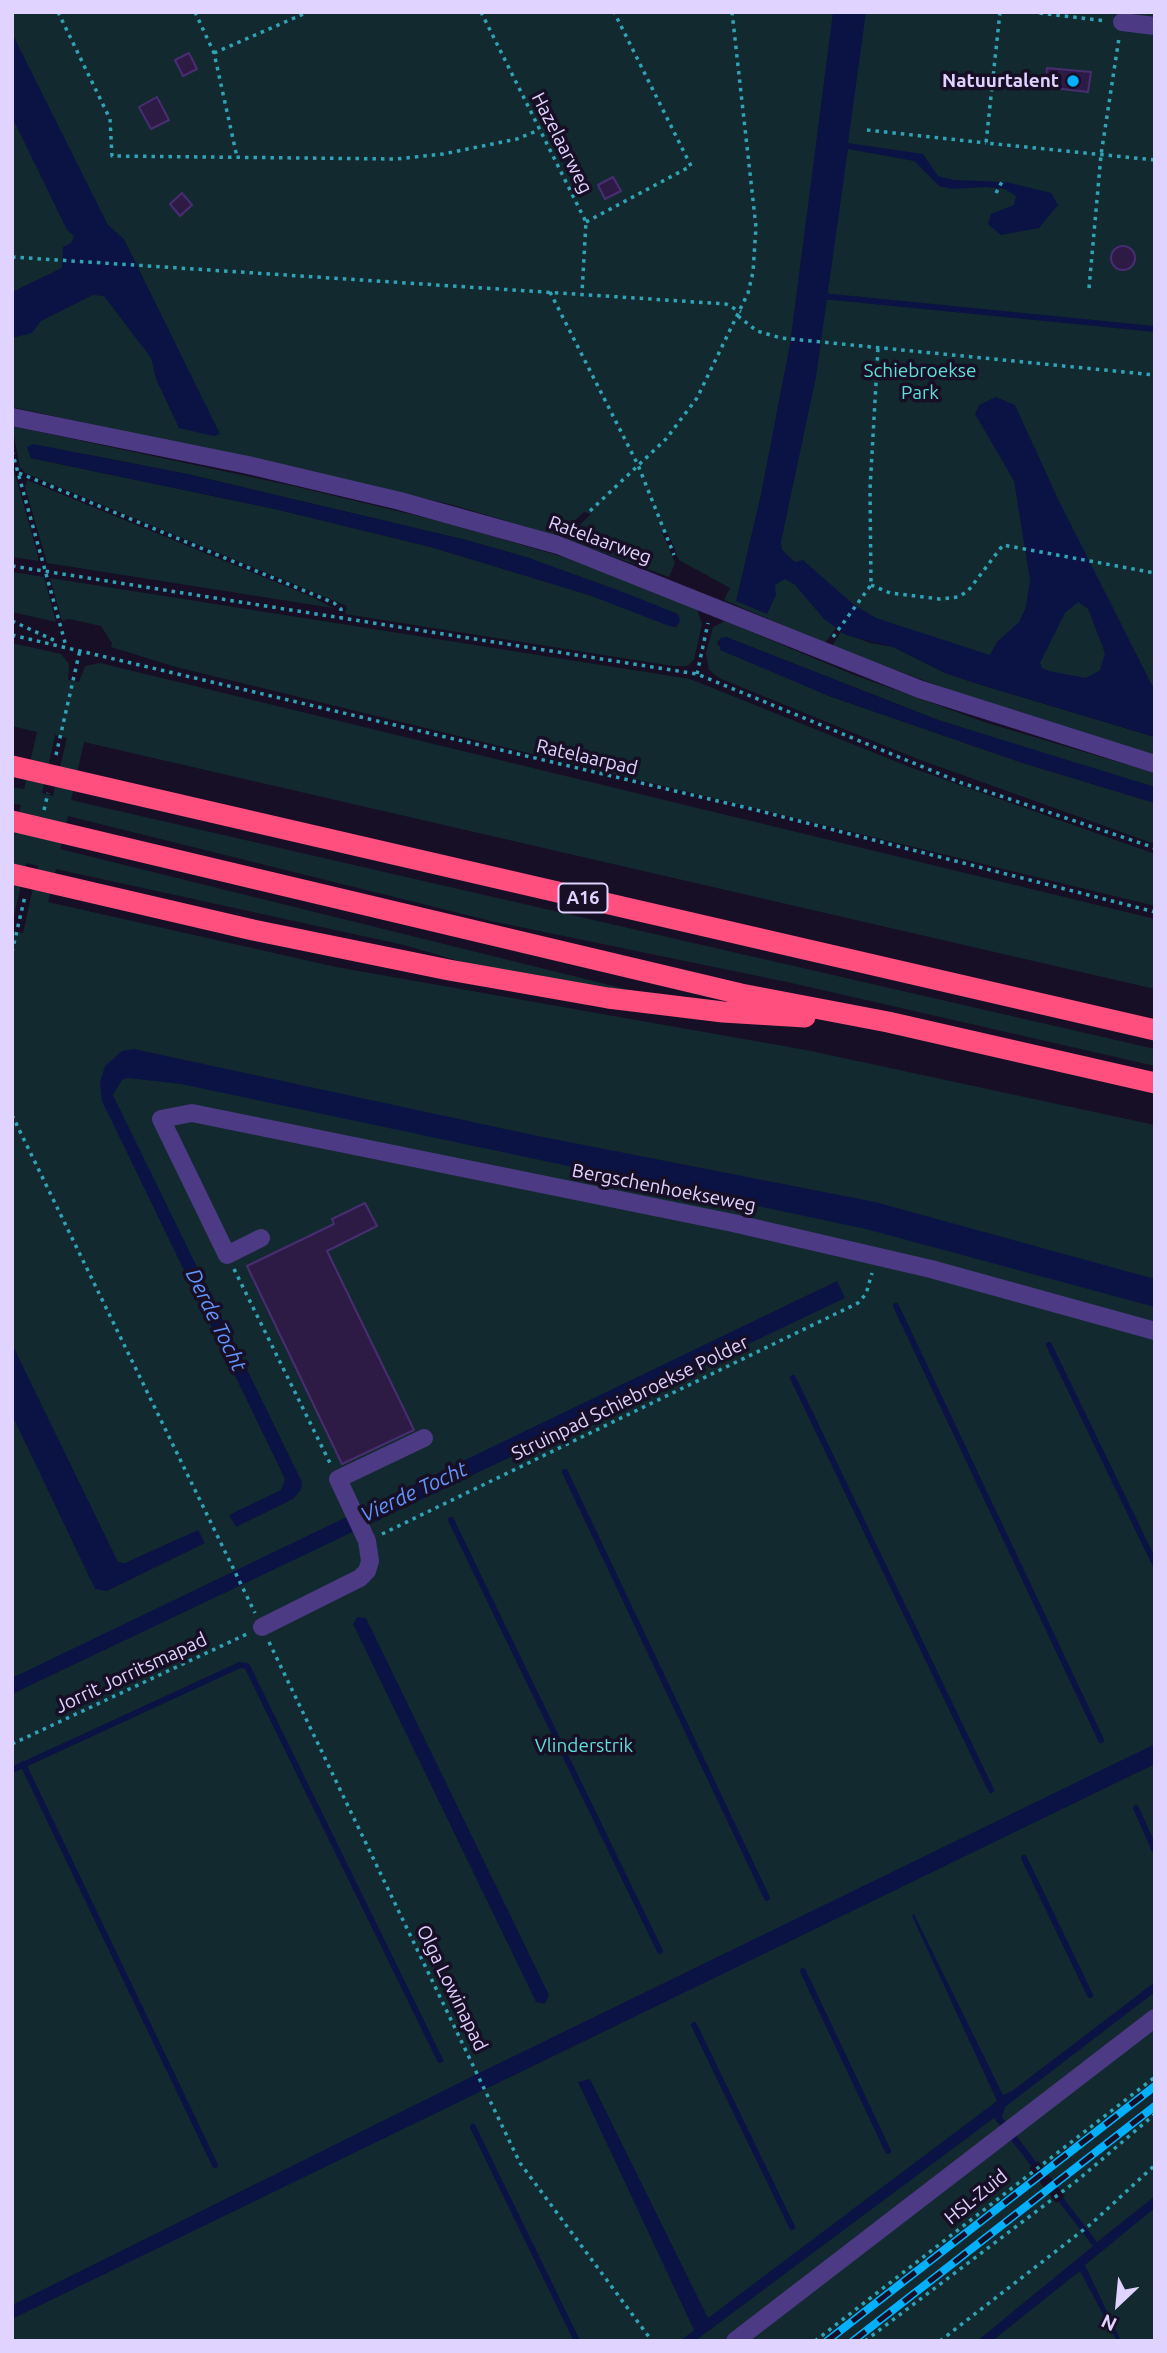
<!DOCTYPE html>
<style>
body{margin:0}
#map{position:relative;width:1167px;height:2353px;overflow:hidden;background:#170f25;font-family:Ubuntu,sans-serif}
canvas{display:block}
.frame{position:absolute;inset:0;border:14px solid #e1d3ff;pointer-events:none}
.north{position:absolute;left:1083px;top:2269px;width:70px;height:70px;-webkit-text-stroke:5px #170f25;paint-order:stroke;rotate:206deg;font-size:19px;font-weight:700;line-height:28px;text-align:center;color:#e1d3ff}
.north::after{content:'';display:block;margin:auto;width:24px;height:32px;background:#e1d3ff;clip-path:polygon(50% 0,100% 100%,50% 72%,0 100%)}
</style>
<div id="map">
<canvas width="1167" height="2353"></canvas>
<div class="frame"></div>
<div class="north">N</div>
</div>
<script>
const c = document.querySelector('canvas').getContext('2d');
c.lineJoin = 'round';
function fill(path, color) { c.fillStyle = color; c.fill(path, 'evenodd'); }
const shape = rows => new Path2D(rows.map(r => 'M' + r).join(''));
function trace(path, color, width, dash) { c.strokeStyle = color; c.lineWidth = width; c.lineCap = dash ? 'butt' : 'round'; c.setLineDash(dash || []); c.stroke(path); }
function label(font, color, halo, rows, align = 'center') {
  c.font = font + ' Ubuntu,sans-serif'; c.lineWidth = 7; c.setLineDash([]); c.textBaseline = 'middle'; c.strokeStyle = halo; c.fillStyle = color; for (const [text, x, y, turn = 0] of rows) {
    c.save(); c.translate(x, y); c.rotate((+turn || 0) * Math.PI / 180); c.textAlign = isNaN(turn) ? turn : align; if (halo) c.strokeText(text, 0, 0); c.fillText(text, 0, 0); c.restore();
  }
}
fill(shape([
 [12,12,1155,12,1155,721,836,628,825,643,724,600,730,588,679,560,668,533,662,532,675,563,669,577,566,539,591,514,584,512,558,536,449,504,343,479,12,407],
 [12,426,293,486,443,522,567,558,697,609,702,624,694,660,687,666,673,666,345,614,347,606,25,473,20,467],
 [27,447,90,455,187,474,466,540,529,558,678,615,676,627,589,595,431,547,275,509,31,458],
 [12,463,38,556,38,561,12,557],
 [27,480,312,597,333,608,47,563,25,487],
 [12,572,44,577,56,622,12,612],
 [50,578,690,679,912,768,1155,854,1155,906,176,667,111,647,112,643,101,626,69,619,62,621],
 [725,621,854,675,987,723,1155,773,1155,787,1099,772,938,720,726,637,718,641,717,645,829,696,1023,763,1155,803,1155,844,915,758,719,678,709,670,706,653,713,627],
 [841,632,870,643,893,647,945,673,975,683,1155,737,1155,755,944,688,832,646],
 [12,643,61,654,69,664,68,680,79,682,85,666,100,663,1155,919,1155,989,84,742,71,800,1155,1049,1155,1066,787,982,491,921,68,816,60,849,646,994,503,974,404,945,56,869,48,902,336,967,806,1050,1155,1125,1155,2341,12,2341,12,931,23,933,38,866,26,863,12,925,12,838,21,805,12,803,12,787,24,789,37,732,12,726],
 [55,735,67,738,53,796,42,793]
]), '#122a2f');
fill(shape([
 [833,12,866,12,848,143,923,154,938,176,954,180,1006,182,1051,193,1058,205,1039,228,1001,235,988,224,991,214,1014,205,1016,196,1005,189,986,187,952,189,939,186,914,161,848,149,816,377,781,542,782,550,795,562,803,560,853,604,876,618,990,655,997,642,1019,622,1026,607,1030,580,1014,481,975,414,979,405,996,397,1015,405,1059,501,1155,691,1155,737,975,683,945,673,893,647,846,635,824,619,795,585,785,579,775,585,776,595,767,614,736,601,761,494,790,344],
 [1078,602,1088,609,1105,653,1100,670,1086,678,1049,671,1042,668,1040,663,1065,613],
 [12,33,108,225,124,239,220,434,214,436,179,428,156,379,151,358,104,296,93,295,41,321,32,333,12,338,12,292,62,268,63,247,71,243,74,236,67,230,12,117],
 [33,444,187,474,466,540,529,558,623,592,678,614,680,621,676,627,669,626,589,595,431,547,275,509,31,458,27,447],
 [726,637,938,720,1155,787,1155,803,1023,763,829,696,720,650,720,638],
 [134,1049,533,1135,875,1202,1155,1279,1155,1307,866,1229,181,1084,128,1078,122,1080,113,1095,302,1482,301,1490,293,1499,236,1527,229,1515,281,1490,285,1479,102,1101,100,1082,105,1066,122,1051],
 [837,1281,845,1298,12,1694,12,1678],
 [12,1344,118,1562,125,1563,198,1530,205,1543,107,1591,95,1589,12,1415],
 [357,1617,366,1618,549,1995,545,2004,536,2002,353,1624],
 [1155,1744,1155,1764,12,2319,12,2305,473,2076],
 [914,1914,1003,2095,1012,2091,1155,1982,1155,1992,1005,2107,1002,2117,1097,2242,1155,2196,1155,2208,1085,2265,1121,2341,1117,2341,1080,2271,992,2341,977,2341,1093,2246,994,2118,695,2341,680,2341,694,2330,578,2082,590,2079,708,2318,997,2101,912,1916]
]), '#0a1343');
fill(shape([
 [1038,2161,1065,2196,1056,2203,1029,2168]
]), '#170f25');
trace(shape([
 [822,296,1155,329],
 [896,1306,1101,1740],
 [1049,1345,1155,1564],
 [793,1378,991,1790],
 [565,1472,767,1898],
 [451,1520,660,1951],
 [23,1764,215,2165],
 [12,1770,240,1665,247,1666,440,2060],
 [1136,1808,1155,1851],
 [1024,1858,1090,1995],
 [803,1971,888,2151],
 [694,2025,792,2227],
 [473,2127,577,2341]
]), '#0a1343', 6);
const building = shape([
 [189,53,197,69,183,76,175,60,189,53],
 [1047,68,1091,72,1088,92,1045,87,1047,68],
 [157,97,169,120,151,129,139,107,157,97],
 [613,177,621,191,605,199,598,185,613,177],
 [182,193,192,205,180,216,170,204,182,193],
 '1111 258a12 12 0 1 1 24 0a12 12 0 1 1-24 0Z',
 [365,1203,377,1226,327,1251,414,1430,342,1464,247,1266,334,1224,332,1219,365,1203]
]);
fill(building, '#2d1b46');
trace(building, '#492d72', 2);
trace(shape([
 [58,12,110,119,112,156,396,159,443,154,517,139,539,130],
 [195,12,214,53,237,157],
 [481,12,586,222,582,293],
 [1000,12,986,143,1155,160],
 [1031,12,1106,21],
 [214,53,308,12],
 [867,130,986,143],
 [996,193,1004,178],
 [586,222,691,166,614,12],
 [12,257,726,304,741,312],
 [1089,288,1101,155,1119,38],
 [550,292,638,465,674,555],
 [738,316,757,331,781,338,1155,375],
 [12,451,66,646],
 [19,473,334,603,341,609,341,618],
 [590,511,666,439,697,398,748,293,753,272,756,227,732,12],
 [12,566,697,674,962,783,1155,848],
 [871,585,890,593,940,599,958,597,968,591,1003,545,1155,573],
 [12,621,58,642],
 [12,635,756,810,1155,912],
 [833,637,871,585,870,489,878,348],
 [697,674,708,623],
 [56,755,80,650],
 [44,810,48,793],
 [12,952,25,896],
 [12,1115,255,1613],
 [234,1269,330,1463],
 [382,1534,858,1303,866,1294,872,1273],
 [269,1642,520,2163,652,2341],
 [12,1744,247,1634],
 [815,2341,1155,2077],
 [865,2341,1079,2179,1155,2114],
 [940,2341,1091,2224,1155,2165]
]), '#30a3b6', 3.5, [3.5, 5]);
trace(shape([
 [1122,22,1155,26],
 [12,417,248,465,400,501,558,545,919,689,1155,764],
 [261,1238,227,1255,161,1119,192,1113,733,1223,931,1269,1155,1331],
 [262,1627,360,1578,367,1571,370,1561,367,1541,338,1479,424,1438],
 [735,2341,1155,2018]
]), '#4c3a84', 18);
trace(shape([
 [12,766,1155,1030],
 [12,821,741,994,888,1022,1155,1083],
 [12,874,253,930,449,970,608,998,723,1012,805,1017]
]), '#fe4f7f', 21);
const rail = shape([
 [827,2341,1155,2086],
 [853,2341,1155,2106]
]);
trace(rail, '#02b0fc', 8);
trace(rail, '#170f25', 5, [16]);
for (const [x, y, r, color] of [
 [1073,81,7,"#02b0fc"]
]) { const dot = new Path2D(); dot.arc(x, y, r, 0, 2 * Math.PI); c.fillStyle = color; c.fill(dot); trace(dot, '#170f25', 2.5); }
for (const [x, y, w] of [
 [583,898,49]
]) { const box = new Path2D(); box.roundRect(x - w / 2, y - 14.5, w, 29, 5); c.fillStyle = '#170f25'; c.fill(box); trace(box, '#e1d3ff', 2); }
label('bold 18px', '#e1d3ff', null, [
 ["A16",583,898]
]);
label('bold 19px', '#e1d3ff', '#170f25', [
 ["Natuurtalent",1059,81]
], 'right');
label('19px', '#e1d3ff', '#170f25', [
 ["Hazelaarweg",562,143,63],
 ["Ratelaarweg",600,540,20],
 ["Ratelaarpad",587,757,13],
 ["Bergschenhoekseweg",664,1188,11],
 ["Struinpad Schiebroekse Polder",630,1398,-26],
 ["Jorrit Jorritsmapad",131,1673,-25],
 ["Olga Lowinapad",452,1988,64],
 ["HSL-Zuid",976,2197,-39]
]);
label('19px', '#5fdfd9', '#170f25', [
 ["Schiebroekse",920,371],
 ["Park",920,393],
 ["Vlinderstrik",584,1746]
]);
label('italic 21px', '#6296fe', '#170f25', [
 ["Derde Tocht",216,1320,64],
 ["Vierde Tocht",414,1492,-25]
]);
</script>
